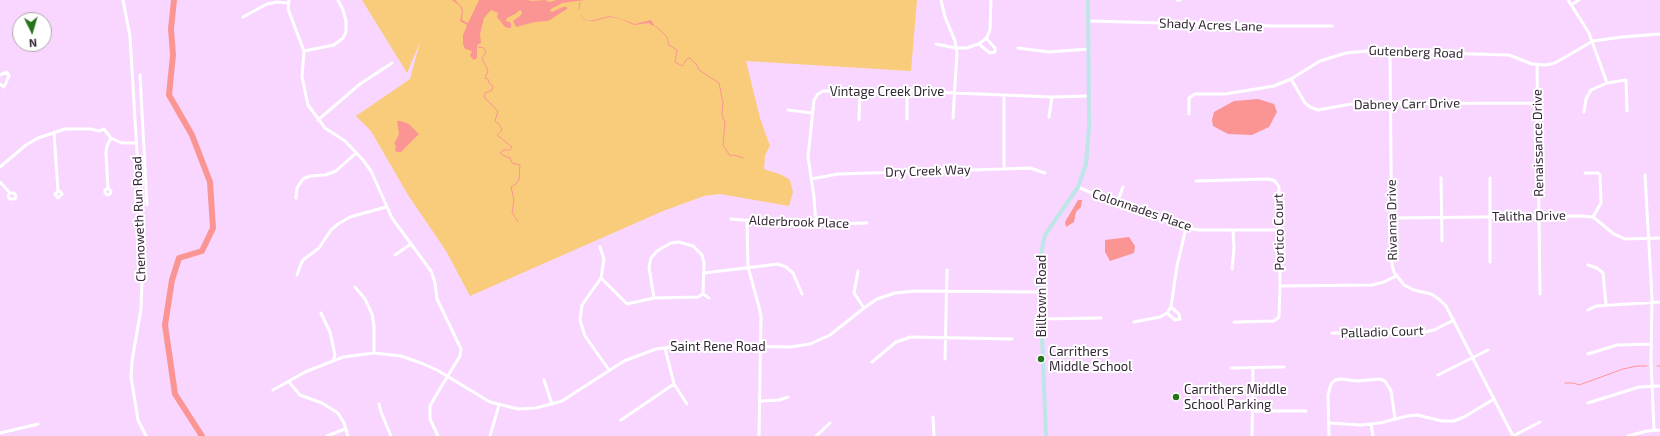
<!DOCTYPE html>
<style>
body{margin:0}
#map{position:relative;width:1660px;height:436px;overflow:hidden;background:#f9d6ff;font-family:"Exo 2",sans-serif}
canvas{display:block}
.north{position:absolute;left:12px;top:12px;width:40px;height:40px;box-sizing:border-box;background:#fff;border:1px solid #ada8ae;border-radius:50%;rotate:175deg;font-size:11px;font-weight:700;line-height:16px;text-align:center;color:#332635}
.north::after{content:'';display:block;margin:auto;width:14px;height:18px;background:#267319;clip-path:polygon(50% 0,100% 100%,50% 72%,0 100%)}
</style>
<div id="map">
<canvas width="1660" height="436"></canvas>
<div class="north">N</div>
</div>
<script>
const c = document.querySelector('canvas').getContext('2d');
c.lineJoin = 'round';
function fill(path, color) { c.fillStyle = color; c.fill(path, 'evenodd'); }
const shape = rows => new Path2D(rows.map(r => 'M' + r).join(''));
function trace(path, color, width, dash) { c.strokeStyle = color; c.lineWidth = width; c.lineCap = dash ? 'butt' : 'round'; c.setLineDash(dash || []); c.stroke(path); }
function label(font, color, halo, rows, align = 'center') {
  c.font = font + ' "Exo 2",sans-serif'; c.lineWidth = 4; c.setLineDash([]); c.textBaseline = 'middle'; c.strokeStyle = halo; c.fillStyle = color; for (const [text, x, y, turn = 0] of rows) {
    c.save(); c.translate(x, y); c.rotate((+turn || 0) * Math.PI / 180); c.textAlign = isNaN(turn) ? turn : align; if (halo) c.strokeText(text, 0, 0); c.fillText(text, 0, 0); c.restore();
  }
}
fill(shape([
 [362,0,917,0,911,71,746,61,760,118,770,146,765,155,764,169,782,175,790,180,793,192,789,206,720,194,704,196,663,211,470,296,446,251,408,195,371,131,356,116,410,79,420,42,407,73]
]), '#f9cc7b');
fill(shape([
 [452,0,455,0,461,6,463,10,462,20,468,23,479,0,528,0,531,1,545,0,550,2,556,0,585,0,562,3,551,9,550,11,552,12,563,7,567,7,567,9,548,21,535,22,516,27,513,21,521,15,522,12,520,10,515,14,507,18,506,21,510,22,511,24,511,28,509,28,505,27,497,17,498,13,491,10,484,18,480,34,481,43,477,45,477,58,474,60,470,56,472,51,465,49,463,44,463,35,467,25,460,21,462,11,460,6],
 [579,12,584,19,586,20,594,20,609,16,622,19,635,24,651,20,654,25,653,26,649,23,634,25,621,19,609,17,594,21,584,20],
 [1258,99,1274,104,1277,112,1269,127,1252,135,1228,134,1213,126,1212,120,1214,112,1234,101],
 [397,121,401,121,409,124,419,134,401,152,397,152,395,151,396,146,394,144,399,134],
 [1078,200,1082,200,1081,207,1076,212,1074,222,1066,227,1065,222],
 [1129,237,1135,246,1134,253,1110,261,1105,252,1105,240]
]), '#fb9593');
trace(shape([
 [579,9,580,2],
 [655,26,661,31,667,37,669,45,677,50,675,62,682,66,687,59,690,58,697,65,699,70,719,83,723,103,722,115,725,122,723,145,730,156,734,155,743,158],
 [478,47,484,48,486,52,482,58,488,71,485,78,488,79,489,83,493,86,492,90,485,93,484,97,498,111,495,121,499,124,502,130,497,135,512,147,510,150,504,150,500,153,502,155,510,158,512,163,520,165,519,179,517,183,511,187,514,200,512,212,518,222],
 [1657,366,1660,366],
 [1565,383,1574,383,1579,385,1623,369,1637,366,1647,366]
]), '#fb9593', 1);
trace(shape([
 [174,0,171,29,173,55,169,95,192,135,210,182,213,228,202,251,179,258,172,280,165,325,175,394,202,436]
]), '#fb9593', 6);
trace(shape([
 [123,0,130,37,143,250,141,309,132,361,131,377,138,420,146,436],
 [289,0,288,9,304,51,302,77,308,105,325,128,345,141,363,160,371,171,392,218,431,271,435,283,437,299,461,349,460,356,435,397,430,406,430,419,438,436],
 [941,0,945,17,955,41,957,53,953,118],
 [1177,0,1180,0],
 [1568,0,1589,33,1607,83],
 [1571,5,1579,0],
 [243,17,267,4,277,2,288,3],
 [1089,21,1273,26,1332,26],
 [936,44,956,48,967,48,978,44,983,41,987,37,990,30,991,0],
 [979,44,990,53,995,52,995,48,986,38],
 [1018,48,1049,52,1089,49],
 [304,51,334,45,343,38,346,32,346,21,343,10,338,0],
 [1390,52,1392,265,1394,272,1404,285,1414,290,1431,294,1439,299,1446,306,1513,436,1540,422],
 [1537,65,1540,294],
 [0,75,7,72,9,76,4,87,0,84],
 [140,75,147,205],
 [1291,79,1305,103,1310,107,1318,110,1351,104,1538,103],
 [788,110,812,113],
 [1584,112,1586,99,1591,90,1607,83,1626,80,1627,111],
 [1189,114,1189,98,1195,94,1225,94,1274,86,1291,79,1320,61,1346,53,1367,51,1509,55,1532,64,1546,65,1555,63,1593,41,1622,37,1660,34],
 [1049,117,1052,97],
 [907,119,907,91],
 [318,120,360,84,392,63],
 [859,120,860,91],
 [54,132,58,191,55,194,58,198,62,194,61,192,58,191],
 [0,167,26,145,38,138,65,129,91,129,99,131,104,129,111,138,122,143,136,143],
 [1004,169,1004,95],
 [1585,173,1598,173,1600,175,1601,203,1593,217],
 [1645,175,1652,298,1651,360,1654,430],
 [1441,178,1442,241],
 [1490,178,1490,262],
 [811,179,838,174,1004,169,1030,168,1045,173],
 [1196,181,1269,179,1275,181,1279,187,1280,286,1279,317,1274,321,1234,322],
 [0,182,10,193,14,193,16,196,15,199,10,199,8,196,10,193],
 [1078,187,1108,200,1186,228,1199,230,1279,230],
 [108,188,111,191,110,194,107,195,105,193,105,190,108,188,106,153,107,146,111,138],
 [296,198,297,188,303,179,310,176,325,175,336,171,356,153],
 [1117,203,1123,187],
 [1392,218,1580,216,1593,217,1614,234,1625,239,1660,238],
 [731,219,800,225,867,223],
 [747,220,748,267,759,307,761,317,759,436],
 [816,225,814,197,808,157,814,100,818,94,823,91,907,91,1052,97,1089,96],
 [600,247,604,259,602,272,601,278,582,305,580,320,585,336,609,370],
 [395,255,411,244],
 [1588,265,1597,268,1603,273,1606,305],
 [1232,269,1234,248,1233,230],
 [858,271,854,293,864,308],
 [704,273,778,264,786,267,793,273,802,294],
 [297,275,301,264,303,260,319,248,331,230,338,224,350,217,386,207],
 [601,278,627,304,654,298,698,297,703,294],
 [1280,286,1372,285,1384,282,1396,276],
 [355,287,365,299,372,314,374,326,374,353],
 [703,294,709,298],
 [654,298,649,267,651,258,657,251,671,243,679,242,693,246,702,255,704,263,703,294],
 [1588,310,1596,306,1660,302],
 [321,313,330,332,335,355,333,361],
 [1167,313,1175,320,1180,319,1179,314,1171,307],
 [1041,319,1101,318],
 [1134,322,1160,317,1167,313,1171,307,1177,266,1186,228],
 [1332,333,1425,332,1434,330,1454,320],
 [665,348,674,384,687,404],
 [1588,354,1617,345,1651,344],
 [945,359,947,270],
 [872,362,896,342,911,337,1012,339],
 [1231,368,1284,367],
 [1438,375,1488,350],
 [544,380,552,404],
 [289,382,300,395,322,403,338,413,344,423,348,436],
 [273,390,305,372,343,357,374,353,401,356,421,363,437,370,490,402,518,409,536,408,562,401,624,361,656,349,688,345,790,347,810,344,830,335,864,308,877,299,895,293,915,291,1040,292],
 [760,401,779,400,788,397],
 [1588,403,1639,387,1660,386],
 [379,404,381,412,391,436],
 [1253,411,1306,411],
 [933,417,934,436],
 [621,420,674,384],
 [1329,423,1360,425,1380,423,1407,416,1417,415,1442,421,1454,421,1464,417,1494,399],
 [1371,424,1373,436],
 [0,433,38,424],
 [327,436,345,429],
 [490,436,499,405],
 [816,436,830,423],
 [1252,436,1253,368],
 [1329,436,1328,395,1331,384,1335,380,1341,379,1357,381,1380,379,1385,381,1391,391,1395,418],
 [1628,436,1647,431,1660,430]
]), '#fff', 3);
trace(shape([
 [1046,436,1039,263,1045,235,1078,187,1086,164,1089,127,1088,0]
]), '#bee5e7', 4);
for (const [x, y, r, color] of [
 [1041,359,4,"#267319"],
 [1176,397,4,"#267319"]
]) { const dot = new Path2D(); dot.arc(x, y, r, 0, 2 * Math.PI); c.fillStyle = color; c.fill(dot); trace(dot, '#fff', 1.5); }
label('13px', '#332635', '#fff', [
 ["Shady Acres Lane",1211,25,2],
 ["Gutenberg Road",1416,52,2],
 ["Vintage Creek Drive",887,92],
 ["Dabney Carr Drive",1407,104,-1],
 ["Renaissance Drive",1538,143,-91],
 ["Dry Creek Way",928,171,-2],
 ["Colonnades Place",1142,210,19],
 ["Talitha Drive",1529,216,-1],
 ["Chenoweth Run Road",139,219,-92],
 ["Rivanna Drive",1392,220,-91],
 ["Alderbrook Place",799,222,2],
 ["Portico Court",1279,232,-91],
 ["Billtown Road",1042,296,-90],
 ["Palladio Court",1382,332,-2],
 ["Saint Rene Road",718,347]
]);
label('13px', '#332635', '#fff', [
 ["Carrithers",1049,352],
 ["Middle School",1049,367],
 ["Carrithers Middle",1184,390],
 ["School Parking",1184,405]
], 'left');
</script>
